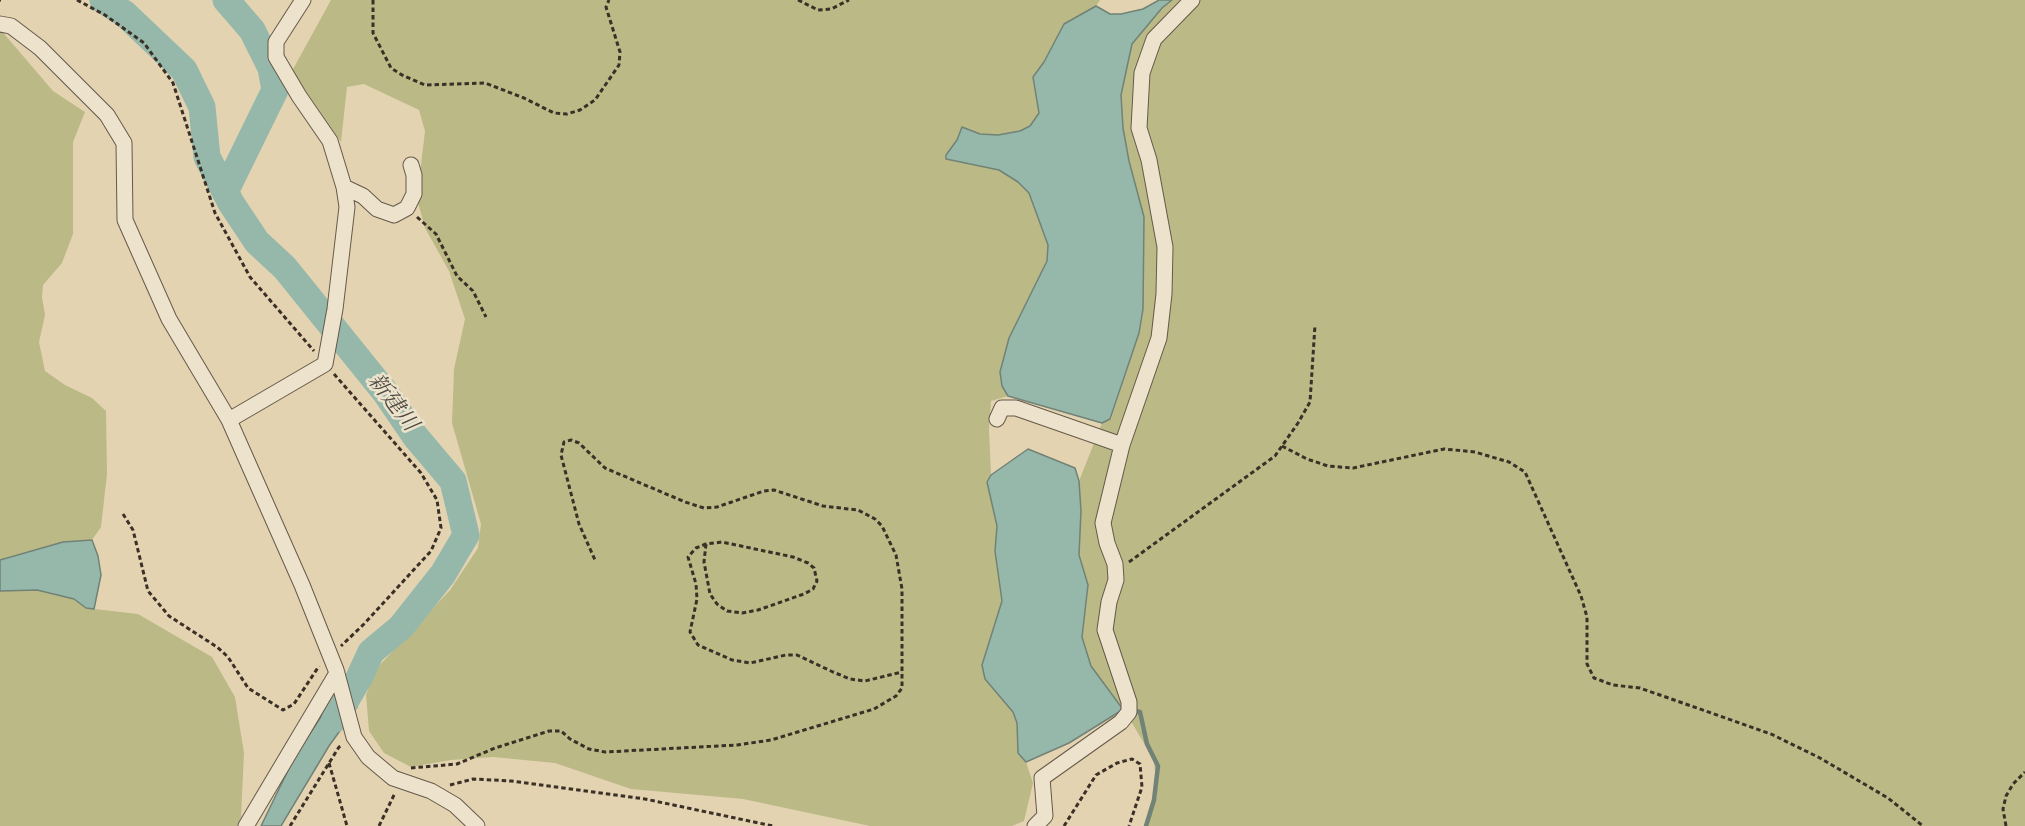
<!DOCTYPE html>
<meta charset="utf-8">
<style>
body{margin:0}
canvas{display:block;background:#e4d3b1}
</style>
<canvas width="2025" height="826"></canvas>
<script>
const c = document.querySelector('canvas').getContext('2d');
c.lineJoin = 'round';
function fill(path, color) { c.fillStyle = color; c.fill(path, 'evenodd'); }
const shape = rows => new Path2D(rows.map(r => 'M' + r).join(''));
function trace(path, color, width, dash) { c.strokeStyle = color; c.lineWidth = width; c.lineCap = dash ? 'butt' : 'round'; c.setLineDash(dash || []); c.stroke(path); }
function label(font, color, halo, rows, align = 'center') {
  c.font = font + ' "Libre Bodoni","Noto Serif JP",serif'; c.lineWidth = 5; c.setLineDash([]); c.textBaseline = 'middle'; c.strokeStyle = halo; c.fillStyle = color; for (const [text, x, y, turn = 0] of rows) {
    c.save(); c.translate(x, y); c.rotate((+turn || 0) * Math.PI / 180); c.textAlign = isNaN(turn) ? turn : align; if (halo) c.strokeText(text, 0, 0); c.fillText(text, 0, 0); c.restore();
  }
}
fill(shape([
 [331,0,1100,0,1096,6,1064,24,1044,62,1033,77,1039,113,1030,126,1020,131,998,135,980,134,962,127,957,140,946,155,947,159,999,170,1018,182,1029,193,1049,245,1047,261,1009,338,1002,386,1008,396,991,401,989,430,991,475,987,483,997,527,995,551,1002,601,982,665,985,679,1013,712,1017,723,1018,753,1026,762,1033,783,1024,821,1012,826,870,826,743,799,631,789,555,763,493,757,451,760,411,767,384,753,369,731,366,695,376,669,450,590,478,548,481,524,452,423,454,369,465,319,449,271,425,228,417,199,425,131,419,110,364,84,347,87,341,142,292,71],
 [1172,0,2025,0,2025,826,1146,826,1157,796,1154,760,1123,708,1091,666,1082,637,1088,585,1079,555,1081,511,1079,481,1102,423,1111,419,1139,333,1143,309,1144,217,1129,161,1123,128,1121,95,1132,44,1162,8],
 [0,29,53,91,85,112,73,142,73,234,62,263,43,285,42,297,45,315,39,342,45,371,65,385,92,398,106,411,107,474,101,527,92,540,63,542,0,560],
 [37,590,74,599,86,608,138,614,212,657,235,697,244,753,241,818,237,826,0,826,0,591]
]), '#bbba87');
const water = shape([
 [1159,0,1172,0,1162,8,1132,44,1121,95,1123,128,1129,161,1144,217,1143,309,1139,333,1110,419,1102,423,1008,396,1002,386,1000,372,1009,338,1047,261,1048,245,1029,193,1018,182,999,170,946,159,946,155,957,140,962,127,980,134,998,135,1020,131,1030,126,1039,113,1033,77,1044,62,1064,24,1096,6,1110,14,1121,14,1143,9,1159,0],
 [1028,449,1075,468,1079,481,1081,511,1079,555,1088,585,1082,637,1091,666,1122,708,1119,712,1069,743,1026,762,1018,753,1017,723,1013,712,985,679,982,665,1002,601,995,551,997,526,987,482,991,475,1028,449],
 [92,540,98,556,101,575,94,609,86,608,74,599,37,590,0,591,0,560,63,542,92,540],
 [351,677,357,707,329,746,281,826,261,826,294,758,335,695,351,677]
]);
fill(water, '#95b8ab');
trace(water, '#718276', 1.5);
trace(shape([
 [1131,710,1140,712,1147,744,1158,766,1154,800,1146,826]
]), '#718276', 4.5);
trace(shape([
 [103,0,125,14,184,70,202,107,207,157,231,203,257,242,285,268,385,392,415,436,453,481,466,535,443,574,401,627,371,652,359,678,335,719],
 [225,192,275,90,271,68,252,30,226,0]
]), '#95b8ab', 27);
const minor = shape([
 [0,24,11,26,40,48,107,115,124,143,125,220,169,319,229,420,302,585,336,670,354,737,368,757,393,778,431,791,455,805,477,826],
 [344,187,363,196,377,209,394,215,407,208,414,194,414,175,411,165],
 [997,419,1002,408,1016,408,1122,445],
 [229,420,325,364,335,309,347,207,344,187,330,141,299,96,276,57,276,42,303,0],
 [246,826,337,673],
 [1035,826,1045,816,1042,778,1121,722,1129,712,1129,702,1105,630,1109,602,1116,580,1115,564,1107,543,1103,523,1122,445,1159,338,1164,294,1165,247,1149,160,1139,128,1142,73,1154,39,1192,0]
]);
trace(minor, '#65594a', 17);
trace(shape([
 [0,0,1,0],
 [77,0,105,15,144,43,173,83,215,213,250,277,314,351],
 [373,0,373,33,391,68,402,75,425,85,485,83,524,98,554,113,567,114,580,110,595,100,619,65,620,52,606,7,609,0],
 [798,0,818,10,831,9,849,0],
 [417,217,436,234,457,276,473,291,486,317],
 [334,374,421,473,437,500,441,528,431,551,364,624,341,646],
 [1282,446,1307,459,1328,466,1353,468,1444,449,1475,452,1509,462,1525,472,1581,596,1587,617,1587,664,1594,678,1613,685,1640,688,1771,734,1820,758,1888,798,1923,826],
 [123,514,133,530,148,591,169,616,217,647,228,657,248,688,283,710,294,704,319,666],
 [706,544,704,562,710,594,717,604,727,611,742,613,758,610,804,594,813,589,817,581,814,568,808,563,793,557,722,542,706,544,696,548,688,557,696,584,697,599,690,632,698,645,732,660,750,663,786,655,797,655,833,672,850,679,865,681,902,672],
 [1129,562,1275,456,1298,423,1310,402,1315,325],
 [329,763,347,826],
 [411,768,457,764,495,748,549,731,561,731,570,739,589,749,605,752,737,745,771,740,874,709,896,696,902,688,902,589,896,555,882,526,875,519,858,510,823,506,774,490,764,491,717,507,704,508,685,502,605,468,579,443,571,440,564,442,561,455,579,524,595,560],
 [450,785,473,779,511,781,645,799,773,826],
 [290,826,339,747,342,745],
 [379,826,395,793],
 [1064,826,1096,775,1117,763,1132,759,1140,764,1142,787,1129,826],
 [2006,826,2003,809,2006,796,2013,784,2025,772]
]), '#3b3027', 3, [4.5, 3]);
trace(minor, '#ede2cc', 15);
label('italic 22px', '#4d4b41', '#ede2cc', [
 ["新建川",392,403,52]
]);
</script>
